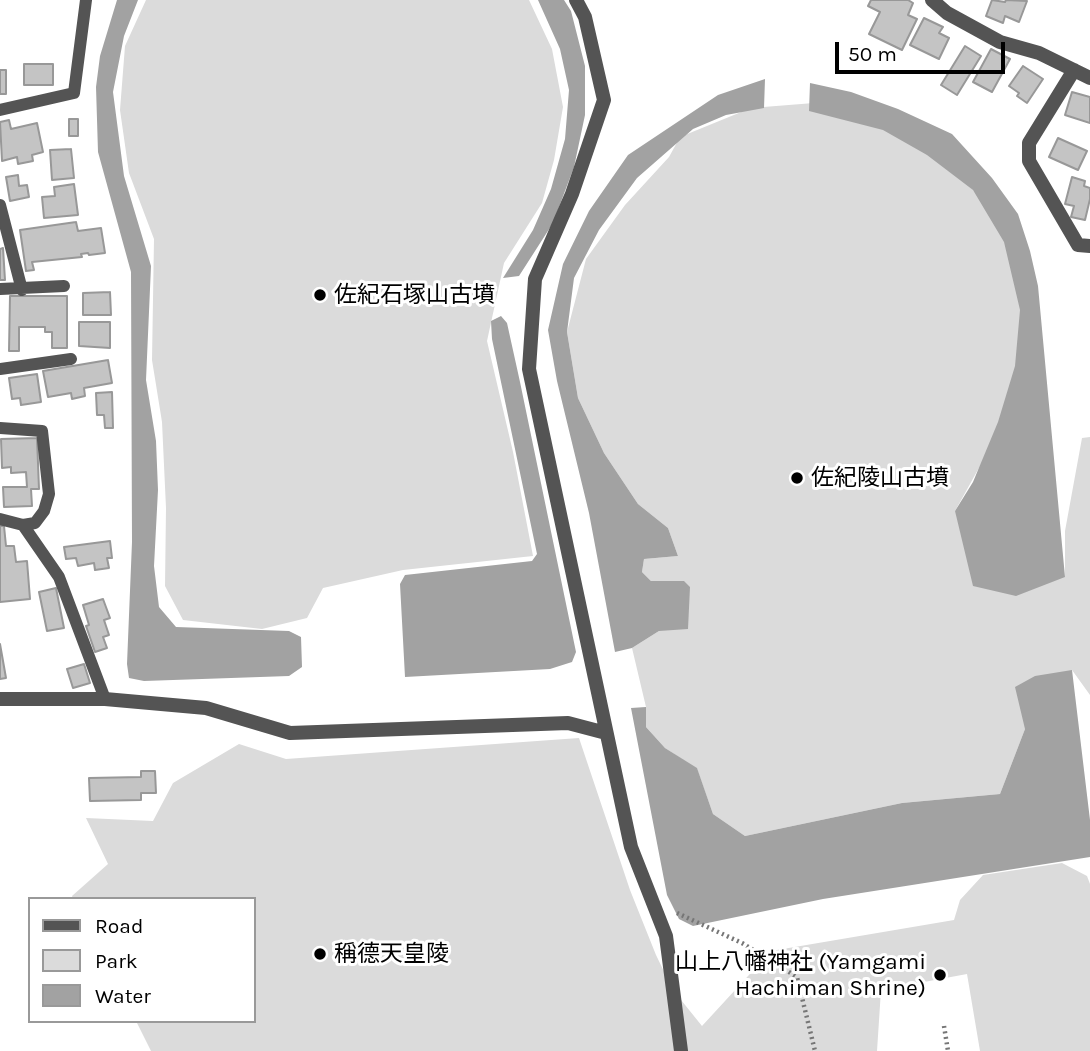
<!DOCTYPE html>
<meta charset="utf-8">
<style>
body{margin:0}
#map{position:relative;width:1090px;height:1051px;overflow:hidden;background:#fff;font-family:Karla,sans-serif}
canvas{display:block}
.legend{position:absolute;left:28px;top:897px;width:228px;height:126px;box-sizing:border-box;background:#fff;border:2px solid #999;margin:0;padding:9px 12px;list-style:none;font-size:21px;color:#000}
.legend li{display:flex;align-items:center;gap:14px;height:35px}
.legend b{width:35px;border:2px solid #999}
.scale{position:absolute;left:835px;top:42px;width:170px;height:32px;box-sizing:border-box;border:4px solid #000;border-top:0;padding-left:9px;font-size:21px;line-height:24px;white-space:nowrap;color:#000;-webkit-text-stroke:5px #fff;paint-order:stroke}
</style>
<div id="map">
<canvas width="1090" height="1051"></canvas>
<ul class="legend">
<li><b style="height:9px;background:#545454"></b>Road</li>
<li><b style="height:19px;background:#dbdbdb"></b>Park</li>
<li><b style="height:19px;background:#a2a2a2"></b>Water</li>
</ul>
<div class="scale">50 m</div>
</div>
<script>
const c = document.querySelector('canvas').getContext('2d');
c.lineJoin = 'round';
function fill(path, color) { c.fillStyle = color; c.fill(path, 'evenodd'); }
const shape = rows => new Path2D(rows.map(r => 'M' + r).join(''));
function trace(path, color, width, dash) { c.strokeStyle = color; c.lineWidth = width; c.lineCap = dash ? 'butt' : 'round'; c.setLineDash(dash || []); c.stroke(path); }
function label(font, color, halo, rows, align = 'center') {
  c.font = font + ' Karla,"Noto Sans JP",sans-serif'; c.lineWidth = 6; c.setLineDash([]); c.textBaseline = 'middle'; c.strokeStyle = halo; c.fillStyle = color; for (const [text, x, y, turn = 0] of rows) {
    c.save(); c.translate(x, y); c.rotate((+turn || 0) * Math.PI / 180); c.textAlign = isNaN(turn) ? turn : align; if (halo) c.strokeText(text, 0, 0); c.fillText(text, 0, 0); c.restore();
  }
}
fill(shape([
 [146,0,529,0,552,49,563,107,554,160,542,203,504,263,487,341,513,452,533,556,403,570,323,588,307,618,262,629,183,620,165,586,166,508,162,422,152,360,154,239,129,173,120,110,125,46],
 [839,101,928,142,1008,227,1040,358,955,511,1065,577,1065,531,1082,438,1090,437,1090,695,1072,670,1025,729,1000,794,902,803,745,836,713,814,697,769,665,748,646,727,646,707,632,648,659,631,684,581,651,581,642,572,644,559,678,556,668,528,638,504,604,453,578,398,567,332,586,259,625,205,669,157,680,137,751,108],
 [579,738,630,890,656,955,673,990,702,1026,771,951,954,920,960,900,983,875,1062,863,1087,876,1090,884,1090,1051,980,1051,967,974,881,990,877,1051,151,1051,136,1021,254,1021,254,899,73,899,72,896,108,864,86,818,153,821,173,783,239,744,286,759]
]), '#dbdbdb');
fill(shape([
 [117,0,138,0,124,36,113,92,124,176,151,266,146,380,156,441,158,490,154,566,159,607,176,627,289,631,301,637,302,667,289,676,144,681,129,678,127,664,132,542,131,272,98,152,96,87,100,56],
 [538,0,564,0,571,11,585,66,585,115,574,167,553,223,519,276,503,278,533,230,551,189,565,139,569,90,560,49],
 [765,79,764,108,726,115,693,129,637,178,599,230,574,278,567,332,578,398,604,453,638,504,668,528,678,556,644,559,642,572,651,581,684,581,690,587,688,629,659,631,632,648,615,652,589,513,557,381,548,330,563,264,589,211,628,155,718,95],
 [810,83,851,92,898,109,952,134,992,178,1018,214,1030,251,1038,286,1065,577,1016,596,973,586,955,511,973,482,998,422,1015,366,1020,310,1004,242,973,190,927,155,883,130,809,111],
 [501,316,507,323,520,382,576,652,572,662,550,669,405,677,400,584,405,575,532,561,537,554,492,339,491,321],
 [1072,670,1090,820,1090,857,823,899,693,926,679,919,667,895,631,708,646,707,646,727,665,748,697,768,713,814,745,836,902,803,1000,794,1025,729,1015,687,1035,676]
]), '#a2a2a2');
const building = shape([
 [871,0,908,0,913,3,908,15,917,19,902,50,869,34,880,12,868,6,871,0],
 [992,0,1005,2,1006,0,1027,1,1019,22,1005,16,1003,23,986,16,992,0],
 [924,18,943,27,939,33,949,38,939,59,910,45,924,18],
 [965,46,981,56,957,95,941,85,965,46],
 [991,49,1010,59,992,92,973,82,991,49],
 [24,64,53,64,53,85,24,85,24,64],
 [1023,66,1043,79,1027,103,1017,96,1019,93,1009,86,1023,66],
 [0,70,6,70,6,94,0,94,0,70],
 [1072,92,1090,97,1090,123,1065,115,1072,92],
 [69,119,78,119,78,136,69,136,69,119],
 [9,120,11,129,37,123,43,152,32,155,33,161,18,164,17,157,2,161,0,122,9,120],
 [1058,138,1087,151,1078,170,1049,157,1058,138],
 [71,149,74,178,52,180,50,150,71,149],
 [18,175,19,186,27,185,29,197,10,201,6,177,18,175],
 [1072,177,1085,181,1084,186,1090,188,1090,199,1085,220,1071,217,1074,206,1065,204,1072,177],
 [74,184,78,215,44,218,42,197,55,196,54,187,74,184],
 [76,222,78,231,101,228,105,253,89,255,88,253,81,254,82,257,32,262,34,270,26,271,20,230,76,222],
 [3,248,5,280,0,280,0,249,3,248],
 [110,292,111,315,83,315,83,293,110,292],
 [10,296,67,296,67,348,52,348,52,332,45,332,45,327,19,327,19,351,9,351,10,296],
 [79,322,110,322,110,348,79,346,79,322],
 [108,360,112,383,84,388,85,396,72,399,71,393,48,397,43,371,108,360],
 [37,374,41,402,21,405,20,398,12,399,9,378,37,374],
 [112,392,113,428,105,428,104,415,97,415,96,393,112,392],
 [37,438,39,489,31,489,32,506,4,507,3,487,27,487,26,472,11,473,11,467,2,468,1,439,37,438],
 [0,526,4,526,6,546,14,546,16,562,27,561,30,599,0,602,0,526],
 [110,541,112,558,107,558,109,568,95,570,94,563,78,566,76,558,66,559,64,547,110,541],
 [56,588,64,628,47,631,39,592,56,588],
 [103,599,110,618,104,620,109,635,103,637,107,648,95,652,86,626,89,625,83,605,103,599],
 [0,644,6,678,0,679,0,644],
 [84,664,90,683,73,688,67,669,84,664],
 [141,771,155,771,156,793,141,793,141,800,90,801,89,778,141,777,141,771]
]);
fill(building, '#c4c4c4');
trace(building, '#989898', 2);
trace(shape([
 [677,913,742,943,797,977,815,1051],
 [944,1026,948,1051]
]), '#767676', 4.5, [2, 3.5]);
trace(shape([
 [0,110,74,93,86,0],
 [0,205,22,290],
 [0,289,64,286],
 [0,369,71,359],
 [0,428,42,431,49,494,44,511,35,523,23,525,0,519],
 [23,525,59,577,105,699]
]), '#545454', 12);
trace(shape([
 [576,0,585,17,604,100,572,194,535,279,529,369,631,847,666,936,681,1051],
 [932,0,947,13,1000,42,1039,53,1090,78],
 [1074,70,1029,143,1029,161,1078,245,1090,246],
 [0,699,105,699,206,708,290,733,568,723,606,733]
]), '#545454', 14);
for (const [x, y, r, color] of [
 [320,295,7,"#000"],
 [797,478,7,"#000"],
 [320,954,7,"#000"],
 [940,975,7,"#000"]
]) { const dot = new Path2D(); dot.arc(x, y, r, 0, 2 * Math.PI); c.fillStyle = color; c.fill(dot); trace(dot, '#fff', 2.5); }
label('23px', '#000', '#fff', [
 ["佐紀石塚山古墳",334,295],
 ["佐紀陵山古墳",811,478],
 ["稱德天皇陵",334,954],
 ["山上八幡神社 (Yamgami",926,962,"right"],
 ["Hachiman Shrine)",926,988,"right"]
], 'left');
</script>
